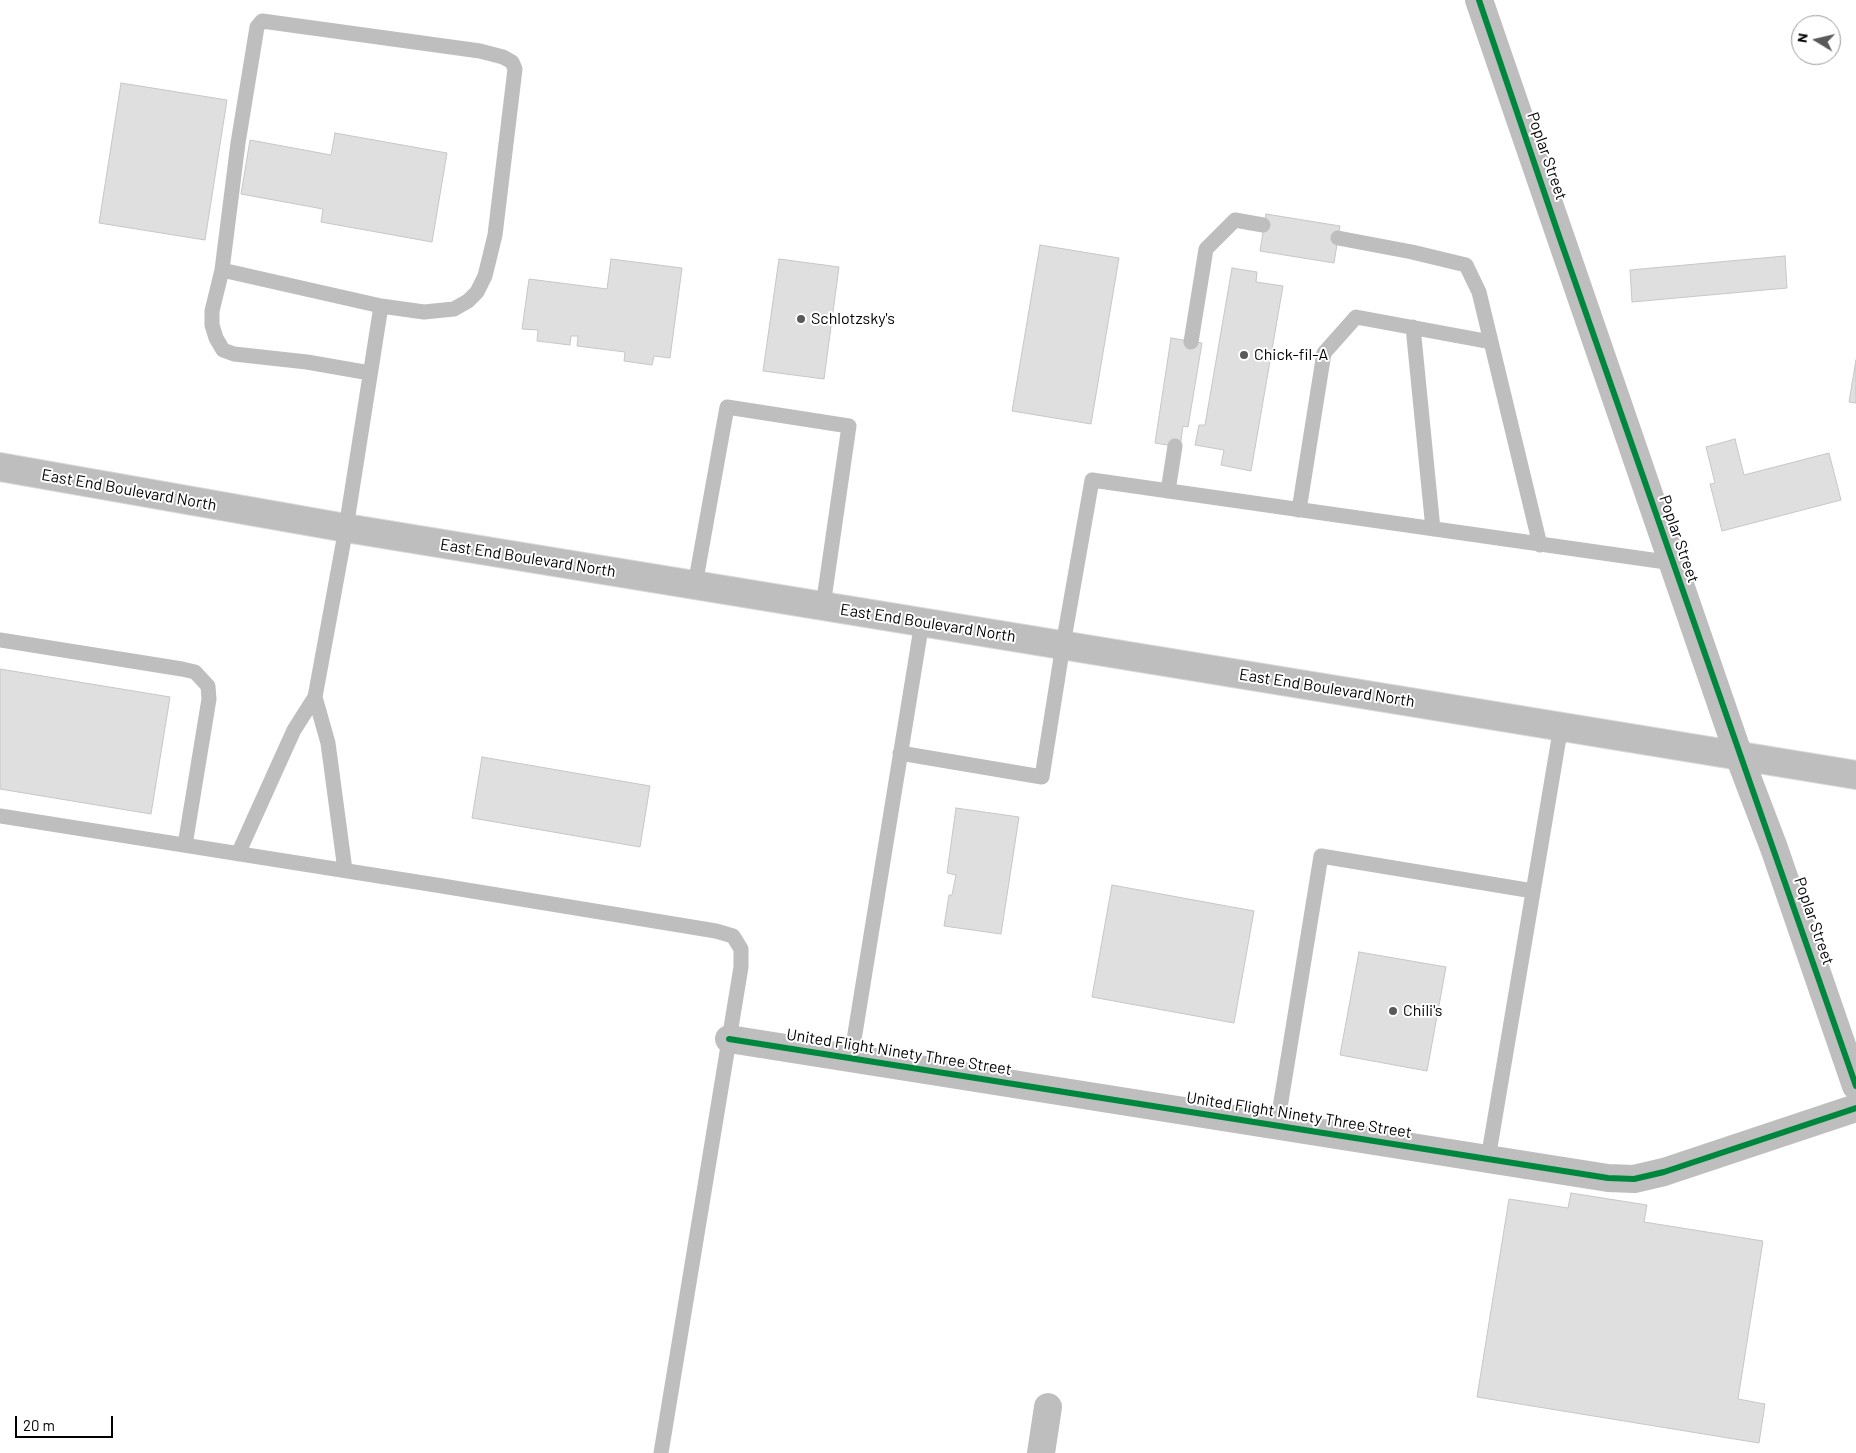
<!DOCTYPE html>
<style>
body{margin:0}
#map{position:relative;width:1856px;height:1453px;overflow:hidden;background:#fff;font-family:Barlow,sans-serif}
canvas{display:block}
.north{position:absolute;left:1791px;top:15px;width:50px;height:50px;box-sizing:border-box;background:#fff;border:1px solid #999;border-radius:50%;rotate:279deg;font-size:14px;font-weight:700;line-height:20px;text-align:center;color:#000}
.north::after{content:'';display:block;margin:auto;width:18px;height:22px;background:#595959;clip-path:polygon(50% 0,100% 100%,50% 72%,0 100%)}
.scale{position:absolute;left:15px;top:1416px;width:98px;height:22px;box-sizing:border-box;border:2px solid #000;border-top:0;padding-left:6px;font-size:15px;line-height:18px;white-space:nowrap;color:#000;-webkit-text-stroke:4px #fff;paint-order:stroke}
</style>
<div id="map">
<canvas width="1856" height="1453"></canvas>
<div class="north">N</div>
<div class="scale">20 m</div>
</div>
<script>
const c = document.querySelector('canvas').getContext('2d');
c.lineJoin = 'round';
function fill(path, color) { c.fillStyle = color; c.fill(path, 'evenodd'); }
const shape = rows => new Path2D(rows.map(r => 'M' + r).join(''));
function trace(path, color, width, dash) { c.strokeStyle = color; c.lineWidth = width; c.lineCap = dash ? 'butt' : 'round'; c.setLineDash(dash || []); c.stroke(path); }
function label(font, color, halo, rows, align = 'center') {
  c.font = font + ' Barlow,sans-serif'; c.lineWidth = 4; c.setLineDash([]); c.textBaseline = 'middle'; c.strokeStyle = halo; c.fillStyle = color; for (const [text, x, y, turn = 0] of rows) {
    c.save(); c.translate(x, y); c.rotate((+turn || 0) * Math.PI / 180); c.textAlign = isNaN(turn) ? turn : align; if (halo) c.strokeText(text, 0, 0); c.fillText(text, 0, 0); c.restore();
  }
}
const building = shape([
 [121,83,227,100,205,240,99,223,121,83],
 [335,133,447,153,432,242,321,222,323,209,241,194,250,140,331,155,335,133],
 [1266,214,1340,226,1334,263,1260,251,1266,214],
 [1040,245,1119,258,1091,424,1012,411,1040,245],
 [1785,256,1787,288,1632,302,1630,270,1785,256],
 [611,259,682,268,670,358,654,356,652,365,624,361,625,352,577,346,578,336,571,336,570,345,537,341,538,330,522,329,529,279,607,289,611,259],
 [779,259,839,267,824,379,763,371,779,259],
 [1232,268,1257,272,1256,282,1283,286,1251,471,1221,465,1224,450,1195,445,1199,425,1205,425,1232,268],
 [1171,338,1202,343,1188,427,1183,426,1180,447,1155,443,1171,338],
 [1856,360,1856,403,1849,402,1856,360],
 [1735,439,1744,475,1829,453,1841,500,1722,531,1710,484,1715,483,1706,447,1735,439],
 [0,669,170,697,151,814,0,789,0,669],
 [482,757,650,786,640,847,472,818,482,757],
 [956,808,1019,817,1001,934,944,926,949,895,952,895,956,875,947,873,956,808],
 [1112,885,1254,911,1234,1023,1092,997,1112,885],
 [1359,952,1446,967,1427,1071,1340,1055,1359,952],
 [1571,1193,1647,1205,1644,1222,1763,1241,1738,1399,1765,1404,1759,1443,1477,1397,1509,1199,1568,1208,1571,1193]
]);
fill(building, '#dfdfdf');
trace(building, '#c7c7c7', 1);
const trunk = shape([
 [0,467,346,528,1856,775]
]);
trace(trunk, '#dbdbdb', 30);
trace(shape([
 [1338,238,1412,252,1466,265,1479,292,1540,545],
 [222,270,381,306,424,312,454,309,468,301,477,292,485,276,495,235,515,69,512,62,503,57,480,51,262,21,257,27,238,143,222,270,212,311,212,325,216,338,223,350,234,354,307,362,370,373],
 [1413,327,1433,529],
 [1191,342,1206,249,1235,220,1263,225],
 [1168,491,1175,446],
 [1299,510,1324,353,1356,317,1491,342],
 [695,585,727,407,849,426,823,606],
 [0,640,182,669,195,672,208,686,209,699,185,845],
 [315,697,328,743,345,870],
 [900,753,1042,777,1063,645,1092,480,1673,563],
 [0,816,436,885,716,931,733,936,741,949,741,967,661,1453],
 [238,854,294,730,315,697,346,528,381,306],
 [851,1058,922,622],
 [1277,1126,1321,856,1533,891],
 [1488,1159,1561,726]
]), '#bebebe', 15);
trace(shape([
 [1479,0,1739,756],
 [729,1039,1608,1178,1634,1179,1664,1172,1856,1108],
 [1041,1453,1048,1407]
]), '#bebebe', 28);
trace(shape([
 [1739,756,1774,848,1856,1086]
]), '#bebebe', 28);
trace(trunk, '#bebebe', 28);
trace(shape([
 [1479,0,1559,236,1856,1086],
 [729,1039,1608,1178,1634,1179,1664,1172,1856,1108]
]), '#00873e', 6);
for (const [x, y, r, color] of [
 [801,319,5,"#595959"],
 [1244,355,5,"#595959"],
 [1393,1011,5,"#595959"]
]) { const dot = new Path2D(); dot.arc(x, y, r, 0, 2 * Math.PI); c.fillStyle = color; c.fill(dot); trace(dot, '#fff', 2); }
label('16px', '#000', '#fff', [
 ["Poplar Street",1547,156,71],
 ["East End Boulevard North",129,490,10],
 ["Poplar Street",1679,539,71],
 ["East End Boulevard North",528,558,9],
 ["East End Boulevard North",928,623,9],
 ["East End Boulevard North",1327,688,9],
 ["Poplar Street",1814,921,71],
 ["United Flight Ninety Three Street",899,1052,9],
 ["United Flight Ninety Three Street",1299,1115,9]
]);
label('16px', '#000', '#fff', [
 ["Schlotzsky's",811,319],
 ["Chick-fil-A",1254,355],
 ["Chili's",1403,1011]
], 'left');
</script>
